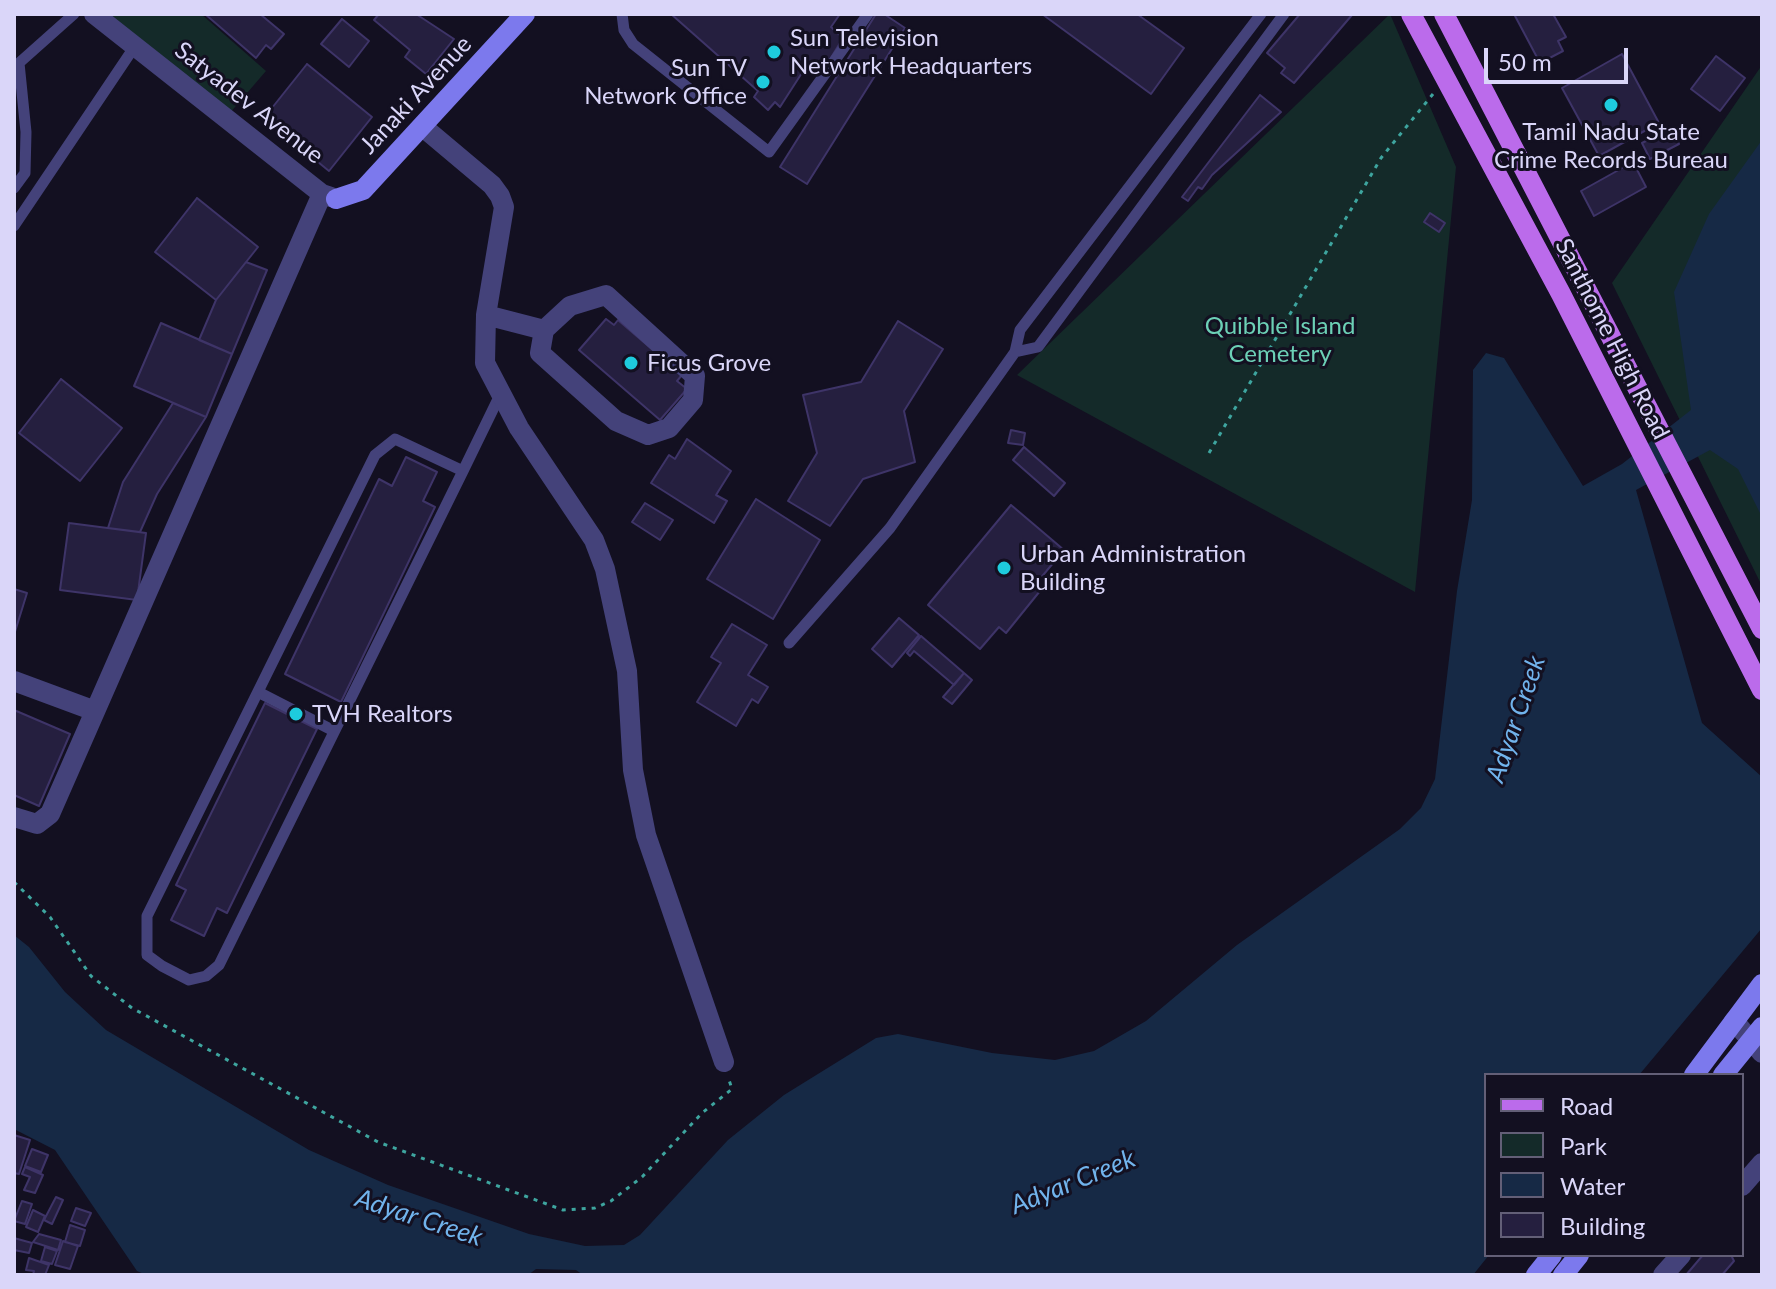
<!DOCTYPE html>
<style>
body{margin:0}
#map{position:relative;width:1776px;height:1289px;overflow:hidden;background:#131021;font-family:Lato,sans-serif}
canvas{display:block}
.frame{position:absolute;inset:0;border:16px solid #dad6f9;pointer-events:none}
.legend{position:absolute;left:1484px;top:1073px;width:260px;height:184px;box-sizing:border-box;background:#131021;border:2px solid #635f77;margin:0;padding:10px 14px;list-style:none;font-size:24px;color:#dad6f9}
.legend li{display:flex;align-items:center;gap:16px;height:40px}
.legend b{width:40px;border:2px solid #635f77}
.scale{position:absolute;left:1484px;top:48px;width:144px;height:36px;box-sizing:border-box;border:4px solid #dad6f9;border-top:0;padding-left:10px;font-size:24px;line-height:28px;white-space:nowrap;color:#dad6f9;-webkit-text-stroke:6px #131021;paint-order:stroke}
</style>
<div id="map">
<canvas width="1776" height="1289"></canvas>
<div class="frame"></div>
<ul class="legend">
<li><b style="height:10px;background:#bb6beb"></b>Road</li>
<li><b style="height:22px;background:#142a29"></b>Park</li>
<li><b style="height:22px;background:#162945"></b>Water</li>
<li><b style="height:22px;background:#251f3f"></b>Building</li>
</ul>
<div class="scale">50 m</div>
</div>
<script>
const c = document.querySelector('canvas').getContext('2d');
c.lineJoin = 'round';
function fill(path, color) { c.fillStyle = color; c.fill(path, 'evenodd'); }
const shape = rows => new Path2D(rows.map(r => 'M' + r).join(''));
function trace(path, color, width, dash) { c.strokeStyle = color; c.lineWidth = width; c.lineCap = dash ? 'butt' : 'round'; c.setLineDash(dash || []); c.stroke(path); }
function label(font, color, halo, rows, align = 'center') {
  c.font = font + ' Lato,sans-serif'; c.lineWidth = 6; c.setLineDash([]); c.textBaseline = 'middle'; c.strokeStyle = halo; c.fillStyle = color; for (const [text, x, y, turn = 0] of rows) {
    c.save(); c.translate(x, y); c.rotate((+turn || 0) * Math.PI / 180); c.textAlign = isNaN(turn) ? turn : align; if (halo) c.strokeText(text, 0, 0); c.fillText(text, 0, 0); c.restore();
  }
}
fill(shape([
 [103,14,201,14,266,71,229,114],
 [1390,14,1456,167,1415,592,1017,375],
 [1762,65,1762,586,1612,283]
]), '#142a29');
fill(shape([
 [1762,140,1762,517,1738,469,1710,450,1636,490,1702,723,1762,777,1762,928,1639,1075,1486,1075,1486,1255,1489,1255,1473,1275,583,1275,576,1270,536,1269,528,1275,146,1275,137,1271,55,1150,14,1129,14,935,29,947,65,992,106,1030,309,1150,388,1185,529,1234,585,1246,624,1245,640,1235,728,1140,784,1095,876,1038,898,1034,992,1053,1055,1060,1094,1051,1146,1021,1237,945,1400,829,1421,808,1435,779,1457,591,1472,500,1473,370,1486,353,1504,358,1583,486,1622,464,1691,410,1674,292,1709,214]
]), '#162945');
const building = shape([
 [205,14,260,14,284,34,271,49,266,45,256,58,205,14],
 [379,14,416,14,454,39,426,74,405,57,410,50,374,20,379,14],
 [671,14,840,14,831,27,843,38,820,76,807,65,780,107,775,102,768,110,754,97,758,91,671,14],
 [876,14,884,14,905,28,807,184,780,167,876,14],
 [1042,14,1137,14,1184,48,1151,94,1042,14],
 [1300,14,1352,15,1294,83,1281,73,1285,68,1267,53,1300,14],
 [1514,14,1553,14,1566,37,1558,41,1563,51,1540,63,1514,14],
 [342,19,369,41,349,67,321,44,342,19],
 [1622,54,1659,123,1599,156,1562,88,1622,54],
 [1716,56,1745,78,1720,111,1691,89,1716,56],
 [307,64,372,117,329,171,264,118,307,64],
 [1260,95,1281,112,1212,175,1202,189,1198,187,1188,201,1182,197,1260,95],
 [1671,128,1679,144,1650,159,1642,143,1671,128],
 [1633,162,1646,187,1594,216,1581,191,1633,162],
 [197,198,258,247,216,300,155,252,197,198],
 [1430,213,1445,223,1439,232,1424,222,1430,213],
 [246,262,267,270,232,354,199,340,216,300,246,262],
 [606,319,614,325,618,320,682,375,677,381,687,389,660,420,579,350,606,319],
 [898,321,943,349,904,411,915,462,863,479,830,526,788,501,817,453,803,395,861,382,898,321],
 [161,323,232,354,206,417,134,386,161,323],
 [61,379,122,428,80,481,19,433,61,379],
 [173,403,206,417,157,494,140,532,108,528,123,482,173,403],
 [1011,430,1025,433,1023,445,1008,443,1011,430],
 [687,439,731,471,716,495,727,501,714,523,651,483,669,455,675,459,687,439],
 [1024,447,1065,483,1054,496,1013,460,1024,447],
 [406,457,437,472,423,501,435,507,341,702,285,674,379,479,392,486,406,457],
 [756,499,820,540,773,619,707,579,756,499],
 [645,503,673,520,660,540,632,522,645,503],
 [1011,505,1064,550,1034,586,1040,591,1006,633,999,627,980,649,928,605,1011,505],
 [69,523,146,533,137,600,60,590,69,523],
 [14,589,27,593,14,635,14,589],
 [899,618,919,635,892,667,872,649,899,618],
 [732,624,767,645,748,675,768,687,758,703,752,699,736,726,697,702,721,663,711,657,732,624],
 [921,636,964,673,954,685,914,651,910,656,907,653,921,636],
 [964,673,972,680,952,704,943,697,964,673],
 [265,703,317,729,227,913,217,908,204,936,171,920,186,890,176,885,265,703],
 [14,710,70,734,39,806,14,795,14,710],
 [14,1135,30,1140,19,1174,14,1173,14,1135],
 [32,1149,48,1155,41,1172,25,1166,32,1149],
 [25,1167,43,1175,35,1193,24,1190,30,1177,22,1174,25,1167],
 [56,1197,63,1200,52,1224,44,1220,56,1197],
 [22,1201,32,1204,25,1224,14,1221,22,1201],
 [76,1208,91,1213,85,1226,71,1221,76,1208],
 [33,1210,45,1216,38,1232,26,1227,33,1210],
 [70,1225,85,1230,80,1246,65,1242,70,1225],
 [39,1234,61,1240,58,1250,33,1242,39,1234],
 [14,1238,32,1243,29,1253,14,1250,14,1238],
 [63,1241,78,1246,70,1269,55,1265,63,1241],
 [45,1247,57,1251,52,1264,41,1261,45,1247],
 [1703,1255,1731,1255,1734,1261,1722,1275,1686,1275,1703,1255],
 [29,1258,49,1265,45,1275,33,1275,34,1271,26,1270,29,1258]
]);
fill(building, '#251f3f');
trace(building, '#3e3468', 2);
trace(shape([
 [1209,453,1381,158,1433,94],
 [14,882,50,917,91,976,132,1008,378,1142,563,1210,595,1208,611,1201,642,1177,702,1113,732,1089,729,1080]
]), '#3ea59f', 3, [4, 6]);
trace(shape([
 [622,14,624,30,633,44,769,152,868,14],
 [14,188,25,173,26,132,19,63,74,14],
 [14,226,135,46],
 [1015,352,1020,330,1261,14],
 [463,471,395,439,375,455,147,916,147,955,162,966,189,980,206,976,219,965,463,471,500,395],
 [789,643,890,528,1015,352,1038,347,1284,14],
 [258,692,334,731]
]), '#44427a', 11);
trace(shape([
 [94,14,322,194,331,197],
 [423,127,492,185,500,196,504,207,486,315,485,363,519,428,594,540,605,569,627,671,633,770,646,835,724,1062],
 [486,315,544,330,570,306,606,295,695,376,693,400,669,428,648,435,616,421,540,353,544,330],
 [14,681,95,711],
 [14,817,37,824,50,814,322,194],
 [1734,1021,1762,1053],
 [1742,1186,1762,1163],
 [1663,1275,1681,1255]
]), '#44427a', 20);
trace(shape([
 [336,199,363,190,525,14],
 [1694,1075,1762,984],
 [1723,1075,1762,1027],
 [1536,1275,1552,1255],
 [1563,1275,1579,1255]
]), '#7c79ed', 20);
trace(shape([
 [1411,14,1561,294,1762,690],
 [1444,14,1762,629]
]), '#bb6beb', 20);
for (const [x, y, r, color] of [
 [774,52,8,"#1ecbdd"],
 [763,82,8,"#1ecbdd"],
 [1611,105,8,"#1ecbdd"],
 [631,363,8,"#1ecbdd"],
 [1004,568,8,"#1ecbdd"],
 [296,714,8,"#1ecbdd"]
]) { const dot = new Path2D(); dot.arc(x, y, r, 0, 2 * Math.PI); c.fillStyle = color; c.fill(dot); trace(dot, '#131021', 3); }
label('24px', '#dad6f9', '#131021', [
 ["Sun Television",790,38],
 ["Network Headquarters",790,66],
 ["Sun TV",747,68,"right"],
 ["Network Office",747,96,"right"],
 ["Tamil Nadu State",1611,132,"center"],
 ["Crime Records Bureau",1611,160,"center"],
 ["Ficus Grove",647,363],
 ["Urban Administration",1020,554],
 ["Building",1020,582],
 ["TVH Realtors",312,714]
], 'left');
label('24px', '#dad6f9', '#131021', [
 ["Janaki Avenue",416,95,-47],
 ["Satyadev Avenue",249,103,38],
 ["Santhome High Road",1612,339,63]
]);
label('24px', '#6cd0b6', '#131021', [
 ["Quibble Island",1280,326],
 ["Cemetery",1280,354]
]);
label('italic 26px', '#71b3ec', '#131021', [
 ["Adyar Creek",1516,719,-71],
 ["Adyar Creek",1073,1182,-22],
 ["Adyar Creek",419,1218,18]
]);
</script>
